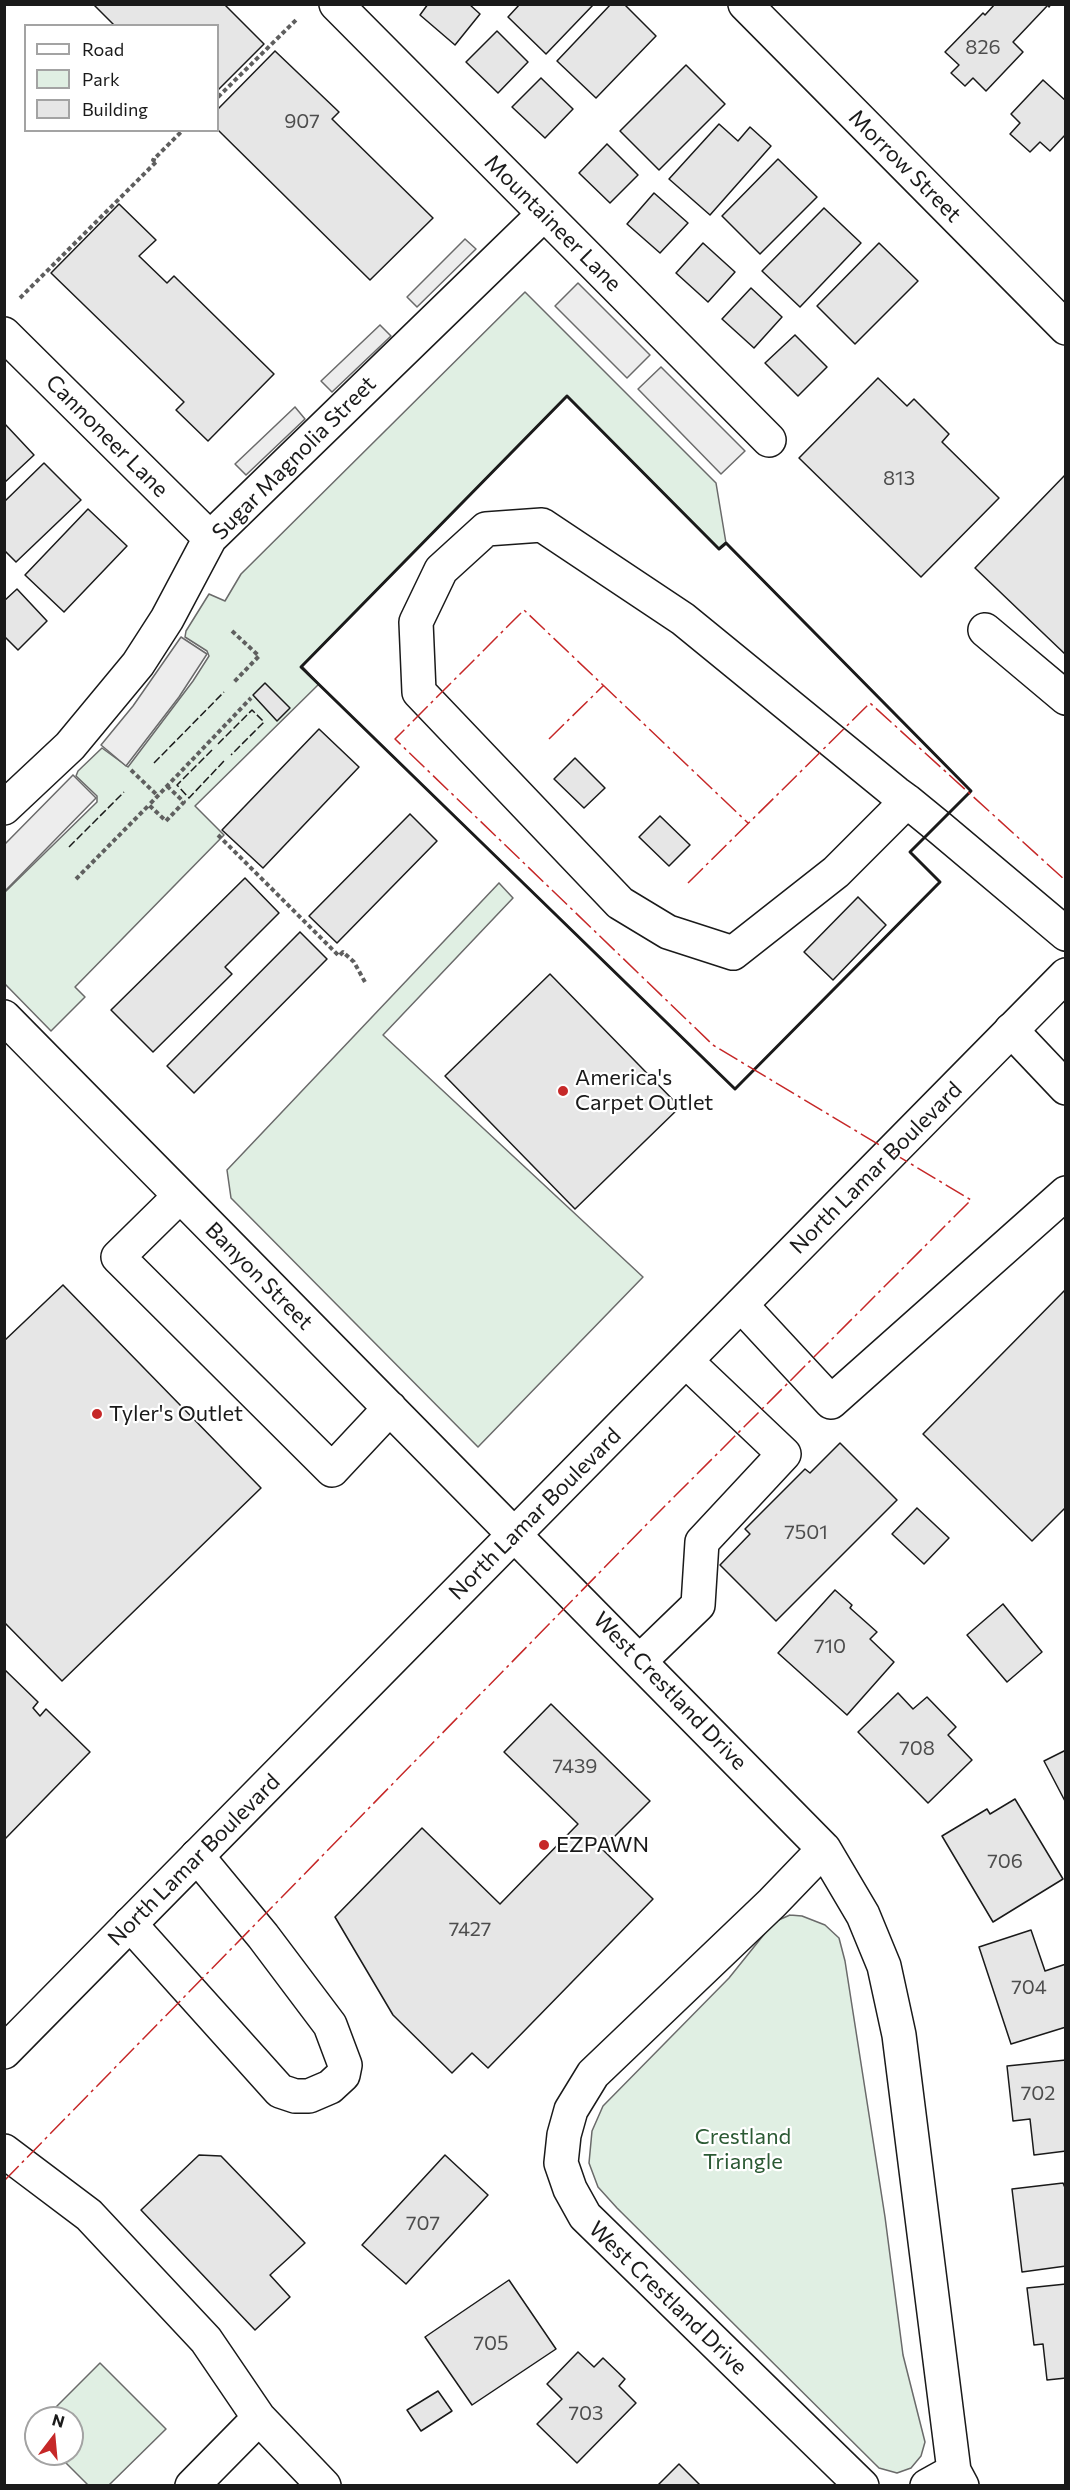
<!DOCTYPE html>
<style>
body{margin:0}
#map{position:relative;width:1070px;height:2490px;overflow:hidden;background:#fff;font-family:Commissioner,sans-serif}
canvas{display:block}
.frame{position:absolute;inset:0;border:6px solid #1a1a1a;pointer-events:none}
.legend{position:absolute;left:24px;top:24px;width:195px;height:108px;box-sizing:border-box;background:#fff;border:2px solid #a3a3a3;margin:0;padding:8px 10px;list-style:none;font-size:18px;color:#1a1a1a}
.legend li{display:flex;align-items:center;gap:12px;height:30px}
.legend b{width:30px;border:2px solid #a3a3a3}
.north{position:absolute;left:24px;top:2406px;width:60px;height:60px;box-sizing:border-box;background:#fff;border:2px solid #a3a3a3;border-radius:50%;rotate:16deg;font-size:16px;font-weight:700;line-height:24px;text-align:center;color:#1a1a1a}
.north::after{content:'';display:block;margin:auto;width:21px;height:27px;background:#c62828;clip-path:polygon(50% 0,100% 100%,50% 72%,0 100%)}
</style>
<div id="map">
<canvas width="1070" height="2490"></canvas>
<div class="frame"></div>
<ul class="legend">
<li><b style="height:8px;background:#fff"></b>Road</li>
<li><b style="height:16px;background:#e0efe3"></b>Park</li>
<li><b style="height:16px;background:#e6e6e6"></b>Building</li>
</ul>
<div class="north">N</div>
</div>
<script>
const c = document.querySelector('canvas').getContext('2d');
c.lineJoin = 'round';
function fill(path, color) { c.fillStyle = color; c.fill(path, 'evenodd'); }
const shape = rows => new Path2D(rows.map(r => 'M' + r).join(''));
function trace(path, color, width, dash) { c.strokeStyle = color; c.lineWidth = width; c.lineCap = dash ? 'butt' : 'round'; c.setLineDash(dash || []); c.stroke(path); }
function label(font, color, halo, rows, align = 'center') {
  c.font = font + ' Commissioner,sans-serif'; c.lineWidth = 4.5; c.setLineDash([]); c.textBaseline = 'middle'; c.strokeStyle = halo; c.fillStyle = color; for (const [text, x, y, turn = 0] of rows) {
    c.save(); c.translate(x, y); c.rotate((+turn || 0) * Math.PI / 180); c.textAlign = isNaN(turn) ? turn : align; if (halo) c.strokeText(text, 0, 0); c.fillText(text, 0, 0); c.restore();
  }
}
const green = shape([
 [525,292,716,483,726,543,719,549,567,396,302,666,319,684,195,806,224,835,75,987,85,997,51,1031,5,984,5,892,97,802,97,796,76,776,78,771,102,748,128,767,193,681,209,656,207,651,185,637,186,631,209,594,225,601,241,574,525,292],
 [499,883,513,898,383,1035,643,1277,478,1447,231,1198,227,1170,499,883],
 [790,1915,802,1916,825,1925,839,1938,845,1961,885,2217,903,2355,925,2442,921,2456,911,2468,897,2473,879,2468,617,2208,598,2187,589,2163,592,2131,603,2106,729,1978,774,1922,790,1915],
 [100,2363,166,2429,109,2485,88,2485,57,2454,72,2454,72,2418,45,2418,100,2363]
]);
fill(green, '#e0efe3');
trace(green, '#6a6a6a', 1.5);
const parking = shape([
 [465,239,476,249,417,307,407,297,465,239],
 [578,283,650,355,627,378,555,306,578,283],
 [380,325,391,336,332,392,321,381,380,325],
 [661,367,745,451,721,474,638,389,661,367],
 [295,407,305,419,246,475,235,464,295,407],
 [181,637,207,654,179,697,126,766,101,745,133,706,181,637],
 [73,775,96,798,5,891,5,844,73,775]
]);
fill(parking, '#ededed');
trace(parking, '#6a6a6a', 1.5);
const building = shape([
 [93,4,224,4,264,44,218,90,218,26,115,26,93,4],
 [428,4,469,4,480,14,455,45,420,15,428,4],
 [520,4,594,4,546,54,508,17,520,4],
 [611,4,624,4,656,36,596,98,557,61,611,4],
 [995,4,1051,4,1049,7,1048,5,1013,42,1023,52,986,91,973,78,965,86,951,73,959,65,945,52,983,13,985,15,995,4],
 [497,31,528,62,498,93,466,62,497,31],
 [275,51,339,112,332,119,433,218,370,280,218,130,218,109,275,51],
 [686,65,725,104,659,170,620,131,686,65],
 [541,78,573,109,545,138,512,107,541,78],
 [1043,80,1066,101,1066,134,1050,151,1040,142,1030,152,1010,134,1020,123,1011,114,1043,80],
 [719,124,738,141,750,127,771,146,710,215,669,179,719,124],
 [607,144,638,175,610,203,579,173,607,144],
 [778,159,817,197,760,254,722,216,778,159],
 [654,193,688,223,660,253,627,224,654,193],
 [119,204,156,240,139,256,167,283,174,276,274,374,208,441,176,410,184,402,51,273,119,204],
 [824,208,861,243,800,307,762,271,824,208],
 [703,243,735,272,708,302,676,273,703,243],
 [879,243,918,281,855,344,817,306,879,243],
 [751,288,782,317,754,348,722,319,751,288],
 [795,335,827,367,798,396,765,363,795,335],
 [878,378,907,406,914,399,949,434,942,442,999,498,921,577,799,458,878,378],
 [4,423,34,455,4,483,4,423],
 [44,463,81,500,16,562,4,550,4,502,44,463],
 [1066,474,1066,655,975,568,1066,474],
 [88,509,127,546,64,612,25,575,88,509],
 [17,589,47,621,18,650,4,636,4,601,17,589],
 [265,683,290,708,277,721,253,695,265,683],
 [319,729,359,767,263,868,222,830,319,729],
 [575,758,605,788,584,808,554,779,575,758],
 [410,814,437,841,337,943,309,916,410,814],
 [660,816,690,845,669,866,639,837,660,816],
 [245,878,279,913,225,967,232,974,153,1052,111,1010,245,878],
 [858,897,886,925,833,980,804,952,858,897],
 [300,932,327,959,194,1093,167,1066,300,932],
 [550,974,680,1107,575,1209,445,1076,550,974],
 [63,1285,261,1488,62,1681,4,1622,4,1341,63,1285],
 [1066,1289,1066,1507,1032,1541,923,1434,1066,1289],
 [840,1443,897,1500,776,1621,720,1565,750,1534,745,1529,805,1469,810,1473,840,1443],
 [917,1508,949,1538,924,1564,892,1534,917,1508],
 [835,1590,852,1605,850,1608,877,1632,870,1639,894,1662,847,1715,778,1653,835,1590],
 [1003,1604,1042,1652,1007,1682,967,1635,1003,1604],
 [4,1669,38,1702,33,1708,40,1716,46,1709,90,1752,4,1840,4,1669],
 [898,1693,913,1709,927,1697,956,1727,948,1735,972,1760,928,1803,858,1732,898,1693],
 [551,1704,650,1801,602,1849,653,1899,488,2068,472,2053,452,2073,393,2015,335,1917,422,1828,500,1904,578,1824,504,1752,551,1704],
 [1066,1750,1066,1803,1044,1761,1066,1750],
 [1015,1799,1063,1879,993,1922,942,1836,987,1809,990,1814,1015,1799],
 [1031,1930,1045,1971,1066,1964,1066,2027,1011,2044,979,1947,1031,1930],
 [1066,2060,1066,2151,1034,2155,1030,2119,1013,2121,1007,2066,1066,2060],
 [199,2155,221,2156,305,2243,270,2275,290,2297,255,2330,141,2210,199,2155],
 [445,2155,488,2195,406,2284,362,2245,445,2155],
 [1063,2183,1066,2190,1066,2266,1022,2272,1012,2189,1063,2183],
 [509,2280,556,2349,472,2405,425,2337,509,2280],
 [1066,2284,1066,2378,1047,2380,1043,2344,1034,2345,1027,2288,1066,2284],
 [578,2352,594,2367,603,2358,625,2379,619,2386,636,2403,577,2463,537,2424,562,2399,547,2384,578,2352],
 [438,2391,452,2411,421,2431,407,2410,438,2391],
 [679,2464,701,2486,657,2486,679,2464]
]);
fill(building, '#e6e6e6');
trace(building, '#1a1a1a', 1.5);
const minor = shape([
 [336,4,769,440],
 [745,4,1066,328],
 [4,334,210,538],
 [985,630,1066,698],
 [907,801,836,872,733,953,668,932,620,903,419,692,416,622,441,570,486,529,542,525,683,619,896,793,907,801,940,828,1066,934],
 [4,808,70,746,138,664,167,619,210,538,544,214],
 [4,1017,824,1849,863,1915,884,1966,899,2035,954,2471],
 [1011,1030,1066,1088],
 [180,1196,118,1257,332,1470,390,1408],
 [741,1305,831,1402,1066,1193],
 [640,1661,698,1605,702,1542,784,1454,686,1361],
 [824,1849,772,1903,593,2074,571,2110,564,2135,561,2163,570,2189,585,2216,862,2486],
 [130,1924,280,2091,295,2096,309,2096,330,2087,343,2075,345,2065,330,2025,263,1936,197,1856],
 [4,2151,89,2215,206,2340,259,2418],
 [192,2486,259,2418,324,2486],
 [927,2486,954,2471,962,2486]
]);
const major = shape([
 [4,2052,1066,975]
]);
trace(minor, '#1a1a1a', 36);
trace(major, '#1a1a1a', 36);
trace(shape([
 [218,97,298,18],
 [20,298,157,161,153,160,183,130],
 [232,631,259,656,234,682],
 [131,770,158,796],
 [167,786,184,802,166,821,149,805,251,698],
 [218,835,339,956,343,952,354,962,366,984],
 [76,879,149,805]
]), '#5f5f5f', 4, [4.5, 3]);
trace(minor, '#fff', 33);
trace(major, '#fff', 33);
trace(shape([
 [218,744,252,710,264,722,231,755],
 [212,750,177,785,189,798,224,761],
 [154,763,224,692],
 [69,847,124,792]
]), '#1a1a1a', 1.5, [8, 3]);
trace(shape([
 [567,396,719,549,726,543,971,791,910,852,940,882,735,1089,301,667,567,396]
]), '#1a1a1a', 3);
trace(shape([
 [549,739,603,686],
 [688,883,870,703,1066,881],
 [4,2181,647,1524,971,1200,713,1045,395,739,524,610,748,823]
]), '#c62828', 1.5, [21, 4.5, 3, 4.5]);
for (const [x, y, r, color] of [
 [563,1091,6,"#c62828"],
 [97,1414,6,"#c62828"],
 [544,1845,6,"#c62828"]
]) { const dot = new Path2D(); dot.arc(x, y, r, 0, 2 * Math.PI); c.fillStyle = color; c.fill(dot); trace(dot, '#fff', 2); }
label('20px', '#4d4d4d', null, [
 ["826",983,47],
 ["907",302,121],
 ["813",899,478],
 ["7501",806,1532],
 ["710",830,1646],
 ["708",917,1748],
 ["7439",575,1766],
 ["706",1005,1861],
 ["7427",470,1929],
 ["704",1029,1987],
 ["702",1038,2093],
 ["707",423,2223],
 ["705",491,2343],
 ["703",586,2413]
]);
label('22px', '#1a1a1a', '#fff', [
 ["Morrow Street",905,166,45],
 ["Mountaineer Lane",553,223,45],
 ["Cannoneer Lane",107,436,45],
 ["Sugar Magnolia Street",294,458,-45],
 ["North Lamar Boulevard",876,1168,-45],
 ["Banyon Street",259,1276,45],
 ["North Lamar Boulevard",535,1514,-45],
 ["West Crestland Drive",670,1691,46],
 ["North Lamar Boulevard",194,1860,-45],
 ["West Crestland Drive",668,2298,44]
]);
label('22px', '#1a1a1a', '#fff', [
 ["America's",575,1078],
 ["Carpet Outlet",575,1103],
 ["Tyler's Outlet",109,1414],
 ["EZPAWN",556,1845]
], 'left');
label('22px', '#2b5a34', '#fff', [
 ["Crestland",743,2137],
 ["Triangle",743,2162]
]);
</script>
